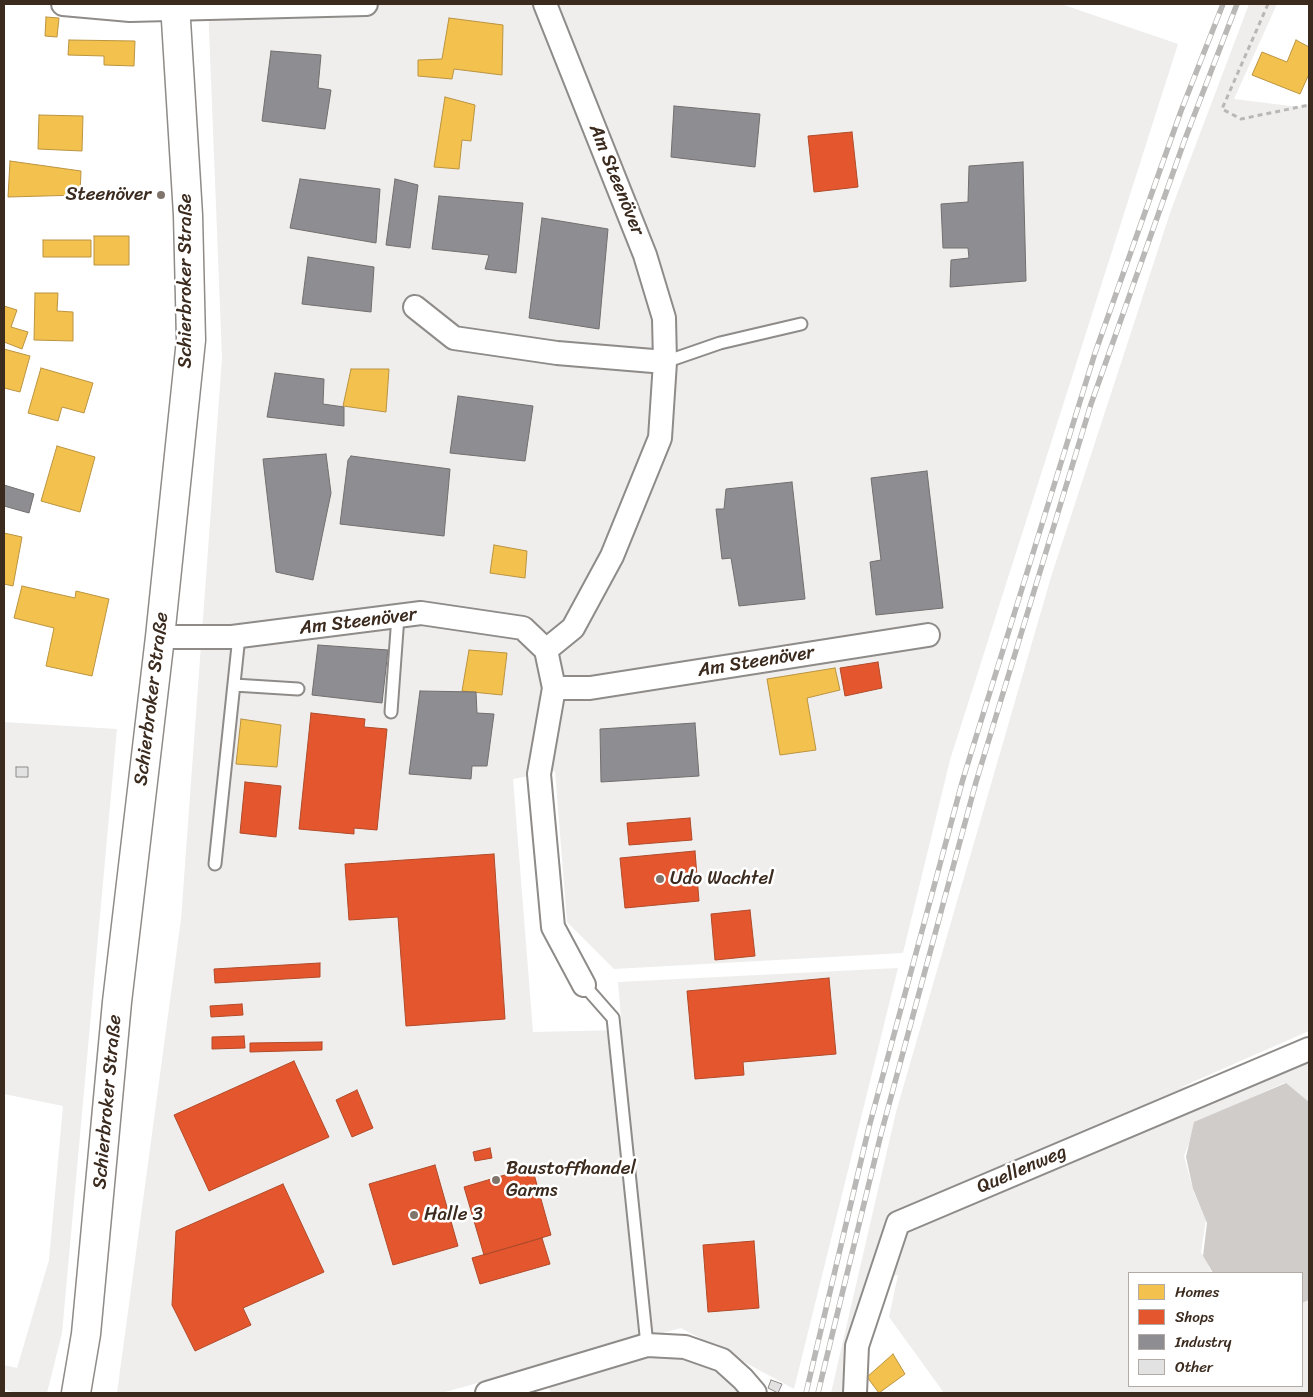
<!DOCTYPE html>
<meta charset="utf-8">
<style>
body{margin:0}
#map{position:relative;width:1313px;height:1397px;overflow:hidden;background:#fff;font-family:Sriracha,sans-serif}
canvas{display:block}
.frame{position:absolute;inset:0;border:5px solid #3b2a1e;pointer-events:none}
.legend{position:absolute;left:1128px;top:1272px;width:175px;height:115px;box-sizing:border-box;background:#fff;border:1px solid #b1aaa5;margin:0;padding:6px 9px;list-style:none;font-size:15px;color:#3b2a1e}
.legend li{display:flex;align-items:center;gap:10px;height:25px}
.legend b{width:25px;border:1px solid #b1aaa5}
</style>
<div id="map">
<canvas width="1313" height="1397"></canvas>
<div class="frame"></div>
<ul class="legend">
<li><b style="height:14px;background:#f2c14e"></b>Homes</li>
<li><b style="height:14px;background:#e4572e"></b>Shops</li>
<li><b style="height:14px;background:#8d8d92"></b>Industry</li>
<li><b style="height:14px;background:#e3e2e2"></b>Other</li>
</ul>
</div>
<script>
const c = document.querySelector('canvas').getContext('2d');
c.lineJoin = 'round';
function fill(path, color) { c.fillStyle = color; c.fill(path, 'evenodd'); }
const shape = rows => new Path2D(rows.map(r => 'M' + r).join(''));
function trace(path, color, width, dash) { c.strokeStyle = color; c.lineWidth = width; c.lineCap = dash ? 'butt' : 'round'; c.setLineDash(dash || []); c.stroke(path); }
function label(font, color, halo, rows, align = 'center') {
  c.font = font + ' Sriracha,sans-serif'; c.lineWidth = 5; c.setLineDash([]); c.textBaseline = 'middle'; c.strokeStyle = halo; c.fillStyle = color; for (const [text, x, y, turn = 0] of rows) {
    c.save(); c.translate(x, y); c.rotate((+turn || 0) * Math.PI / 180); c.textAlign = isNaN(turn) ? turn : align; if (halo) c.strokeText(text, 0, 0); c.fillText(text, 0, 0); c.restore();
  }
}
fill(shape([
 [208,4,1061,4,1178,44,950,760,903,953,614,969,567,922,555,771,513,779,533,1032,622,1030,618,982,898,968,794,1389,681,1328,441,1393,117,1393,181,919,222,358],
 [1249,4,1277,4,1234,99,1299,107,1309,104,1309,1031,1179,1088,1309,1054,1309,1102,1284,1083,1197,1122,1184,1156,1194,1193,1206,1220,1201,1252,1212,1273,1129,1273,1129,1386,1302,1386,1302,1303,1309,1300,1309,1393,944,1393,889,1317,898,1275,868,1281,843,1393,831,1393,896,1112,1051,577,1171,210],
 [4,722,117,729,62,1333,47,1393,16,1393,4,1389,4,1365,17,1368,49,1260,63,1106,4,1094],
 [671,1351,721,1368,742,1393,551,1393,546,1382]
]), '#efeeed');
fill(shape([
 [1286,1083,1309,1102,1309,1300,1302,1303,1302,1273,1213,1273,1203,1256,1207,1223,1193,1189,1186,1157,1194,1122]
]), '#d0ccca');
const homes = shape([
 [46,17,59,18,57,37,45,36,46,17],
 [449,18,503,25,502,75,454,69,452,79,418,76,418,60,442,59,449,18],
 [69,40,135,41,134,66,104,65,104,56,68,55,69,40],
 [1296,40,1309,47,1309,74,1300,94,1252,75,1262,52,1287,62,1296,40],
 [445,97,475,105,471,141,462,140,459,169,434,167,445,97],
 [39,115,83,116,82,151,38,149,39,115],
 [10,161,81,171,80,195,8,197,10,161],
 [94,236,129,236,129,265,94,265,94,236],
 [43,240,91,240,91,257,43,257,43,240],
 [35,293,58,293,57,311,73,312,73,341,34,340,35,293],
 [4,306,17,310,11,327,28,332,22,349,4,342,4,306],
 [4,349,30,356,20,392,4,388,4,349],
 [41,368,93,383,84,413,62,407,58,421,28,413,41,368],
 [351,369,389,369,386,412,343,406,351,369],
 [57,446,95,457,80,512,41,501,57,446],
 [4,533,22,537,13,586,4,584,4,533],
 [494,545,527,551,525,578,490,573,494,545],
 [22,586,75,598,76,591,109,599,92,676,46,666,54,628,14,618,22,586],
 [469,650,507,653,502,695,462,691,469,650],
 [835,668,840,690,807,698,816,750,780,755,767,679,835,668],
 [241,719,281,725,277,767,236,764,241,719],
 [893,1354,905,1374,879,1393,867,1377,893,1354]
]);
fill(homes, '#f2c14e');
trace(homes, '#bb9440', 1);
const shops = shape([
 [852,132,858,187,814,192,808,136,852,132],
 [878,662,882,688,845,696,840,668,878,662],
 [311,713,365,719,364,727,387,729,377,830,354,828,354,834,299,829,311,713],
 [245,782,281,786,276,837,240,833,245,782],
 [690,818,692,840,629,845,627,823,690,818],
 [695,851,699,901,625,908,620,858,695,851],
 [494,854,505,1019,406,1026,398,917,349,920,345,864,494,854],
 [750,910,755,956,715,960,711,914,750,910],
 [320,963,320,977,215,983,214,969,320,963],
 [829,978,836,1054,743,1062,744,1075,695,1079,687,991,829,978],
 [242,1004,243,1015,211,1017,210,1006,242,1004],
 [244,1036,245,1048,212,1049,212,1037,244,1036],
 [322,1042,322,1050,250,1052,250,1043,322,1042],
 [294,1061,329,1137,209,1191,174,1115,294,1061],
 [357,1090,373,1128,352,1137,336,1100,357,1090],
 [490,1148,492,1158,475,1161,473,1152,490,1148],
 [435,1165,458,1246,393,1265,369,1184,435,1165],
 [532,1167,551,1235,484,1255,464,1187,532,1167],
 [283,1184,324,1272,243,1308,251,1325,195,1351,172,1305,176,1231,283,1184],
 [542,1238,550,1264,480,1284,472,1258,542,1238],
 [754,1241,759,1308,708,1312,703,1245,754,1241]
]);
fill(shops, '#e4572e');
trace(shops, '#b14a29', 1);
const industry = shape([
 [271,51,321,55,318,88,331,90,325,129,262,121,271,51],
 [674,106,760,114,755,167,671,157,674,106],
 [1023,162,1026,281,950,287,951,260,969,258,968,248,943,248,941,204,968,202,969,166,1023,162],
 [300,179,380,189,376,243,290,228,300,179],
 [395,179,418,185,410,248,386,245,395,179],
 [439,196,523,203,516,273,485,269,489,255,432,249,439,196],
 [542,218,608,229,599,329,529,318,542,218],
 [308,257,374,267,371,312,302,304,308,257],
 [275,373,324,379,323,404,344,407,344,426,267,417,275,373],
 [458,396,533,406,525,461,450,453,458,396],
 [326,454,331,493,313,580,276,572,263,459,326,454],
 [351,456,450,469,444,536,340,524,348,460,351,456],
 [927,471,943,608,876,615,870,562,881,560,871,478,927,471],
 [792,482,805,599,739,606,731,558,722,559,716,509,724,509,726,489,792,482],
 [4,485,34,494,29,513,4,506,4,485],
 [318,645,388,650,382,703,312,695,318,645],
 [420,691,476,692,477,713,494,714,487,766,472,766,471,779,409,774,420,691],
 [695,723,699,776,601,782,600,729,695,723]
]);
fill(industry, '#8d8d92');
trace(industry, '#746f6f', 1);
const building = shape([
 [16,767,28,767,28,777,16,777,16,767],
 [771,1380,782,1384,778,1393,768,1388,771,1380]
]);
fill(building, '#e3e2e2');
trace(building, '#8e8b88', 1);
const lane = shape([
 [665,362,720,343,801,324],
 [234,685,298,689],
 [391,712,398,616],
 [215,864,239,636],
 [584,985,613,1018,647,1345]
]);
const street = shape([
 [63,4,130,10,366,4],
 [545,4,645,255,664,318,665,362,660,438,612,556,573,628,546,650,554,688,539,774,553,927,584,985],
 [415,307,454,338,557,353,665,362],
 [160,637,232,637,421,613,523,628,546,650],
 [554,688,590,688,928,635],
 [487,1393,647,1345,685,1347,722,1360,743,1379,755,1393],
 [855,1393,857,1346,898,1223,1309,1049]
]);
const secondary = shape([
 [76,1393,86,1334,117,1002,160,637,191,340,188,215,175,4]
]);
trace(lane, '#8e8b88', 15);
trace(street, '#8e8b88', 26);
trace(secondary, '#8e8b88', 31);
trace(shape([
 [1268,4,1222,109,1241,119,1309,105]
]), '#b9b8b6', 3, [5, 4]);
trace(lane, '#fff', 11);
trace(street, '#fff', 22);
trace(secondary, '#fff', 28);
const rail = shape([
 [806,1393,869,1127,963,779,1095,353,1181,111,1223,4],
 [818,1393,881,1134,976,782,1091,404,1185,139,1237,4]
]);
trace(rail, '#b9b8b6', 5.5);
trace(rail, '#fff', 4, [11]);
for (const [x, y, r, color] of [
 [161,195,5,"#80756d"],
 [660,879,5,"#80756d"],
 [496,1180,5,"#80756d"],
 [414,1215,5,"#80756d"]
]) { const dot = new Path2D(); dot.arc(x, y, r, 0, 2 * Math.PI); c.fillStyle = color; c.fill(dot); trace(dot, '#fff', 2); }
label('19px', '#3b2a1e', '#fff', [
 ["Am Steenöver",616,180,68],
 ["Schierbroker Straße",186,281,-90],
 ["Am Steenöver",358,622,-7],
 ["Am Steenöver",756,662,-9],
 ["Schierbroker Straße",152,699,-83],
 ["Schierbroker Straße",108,1102,-85],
 ["Quellenweg",1022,1170,-23]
]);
label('19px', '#3b2a1e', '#fff', [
 ["Steenöver",151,195,"right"],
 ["Udo Wachtel",670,879],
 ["Baustoffhandel",506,1169],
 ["Garms",506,1191],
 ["Halle 3",424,1215]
], 'left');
</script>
